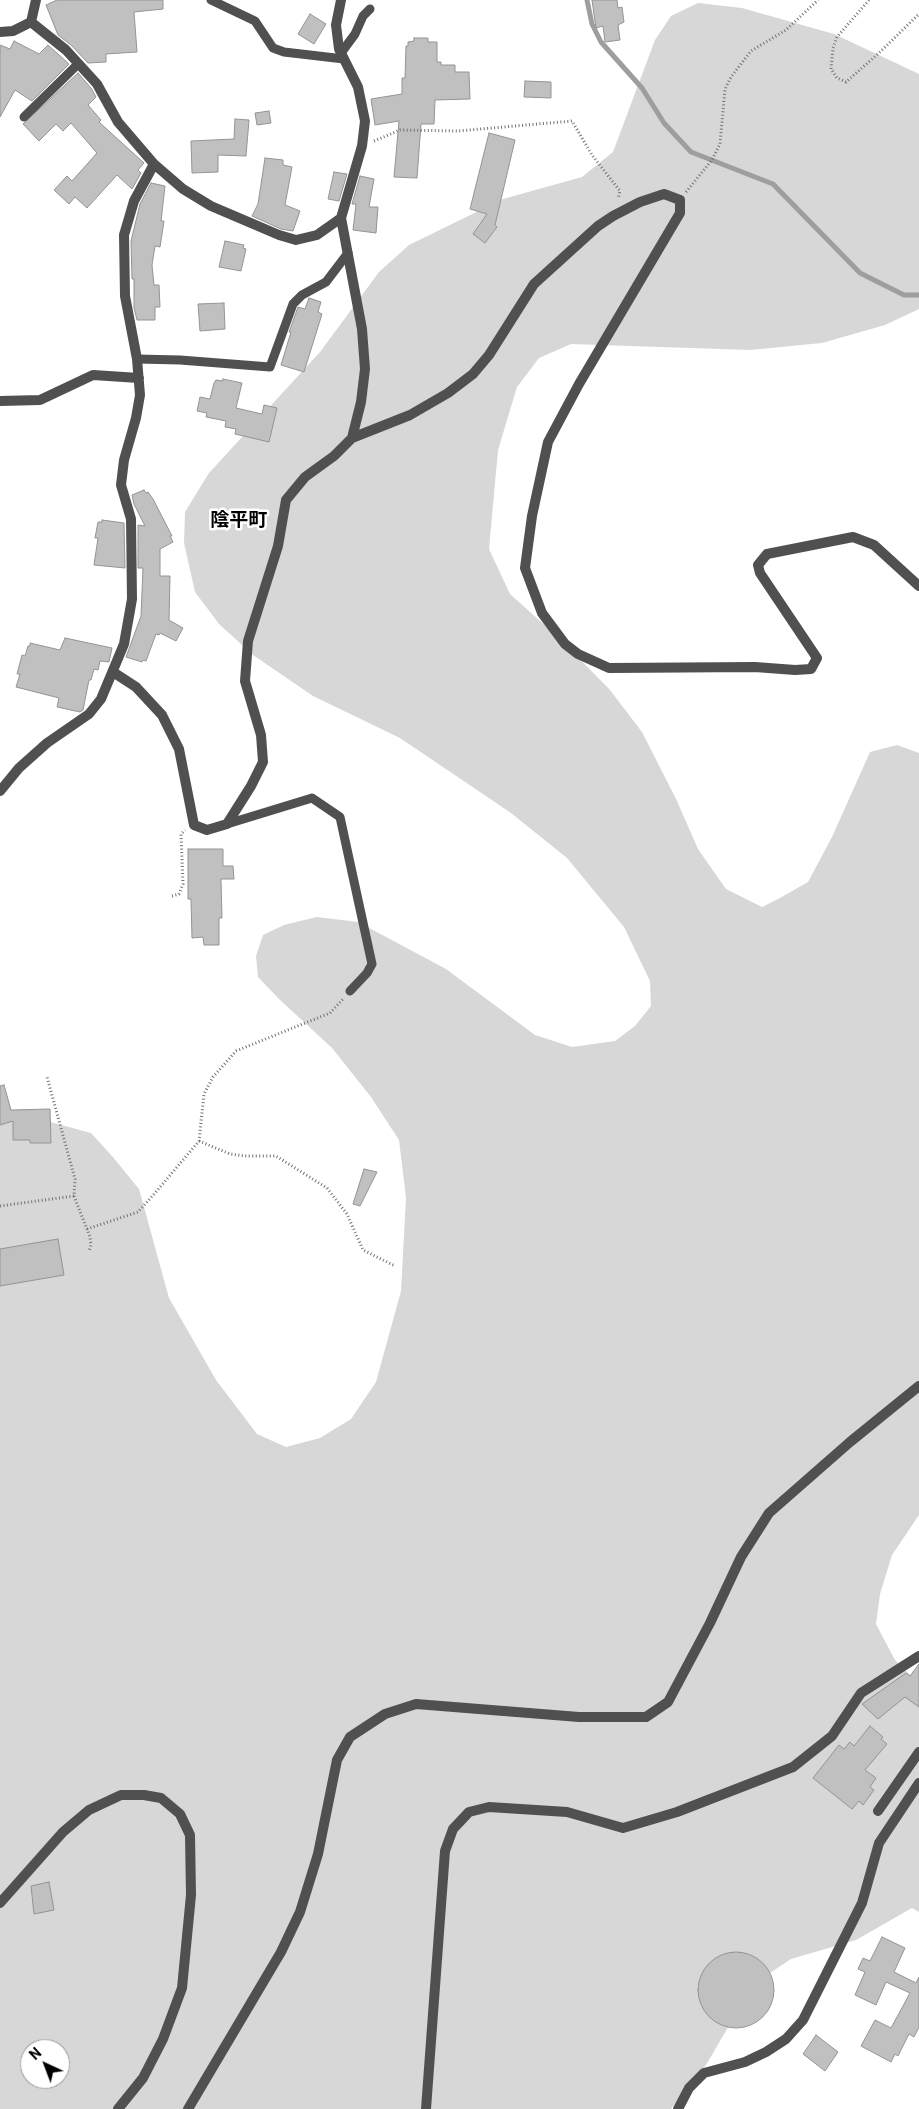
<!DOCTYPE html>
<meta charset="utf-8">
<style>
body{margin:0}
#map{position:relative;width:919px;height:2109px;overflow:hidden;background:#fff;font-family:Roboto,sans-serif}
canvas{display:block}
.north{position:absolute;left:20px;top:2039px;width:50px;height:50px;box-sizing:border-box;background:#fff;border:1px solid #999;border-radius:50%;rotate:317deg;font-size:14px;font-weight:700;line-height:20px;text-align:center;color:#000}
.north::after{content:'';display:block;margin:auto;width:18px;height:22px;background:#000;clip-path:polygon(50% 0,100% 100%,50% 72%,0 100%)}
</style>
<div id="map">
<canvas width="919" height="2109"></canvas>
<div class="north">N</div>
</div>
<script>
const c = document.querySelector('canvas').getContext('2d');
c.lineJoin = 'round';
function fill(path, color) { c.fillStyle = color; c.fill(path, 'evenodd'); }
const shape = rows => new Path2D(rows.map(r => 'M' + r).join(''));
function trace(path, color, width, dash) { c.strokeStyle = color; c.lineWidth = width; c.lineCap = dash ? 'butt' : 'round'; c.setLineDash(dash || []); c.stroke(path); }
function label(font, color, halo, rows, align = 'center') {
  c.font = font + ' Roboto,"Noto Sans JP",sans-serif'; c.lineWidth = 5; c.setLineDash([]); c.textBaseline = 'middle'; c.strokeStyle = halo; c.fillStyle = color; for (const [text, x, y, turn = 0] of rows) {
    c.save(); c.translate(x, y); c.rotate((+turn || 0) * Math.PI / 180); c.textAlign = isNaN(turn) ? turn : align; if (halo) c.strokeText(text, 0, 0); c.fillText(text, 0, 0); c.restore();
  }
}
fill(shape([
 [698,3,742,8,834,34,919,74,919,309,885,325,822,343,750,350,571,344,539,358,517,387,498,450,489,549,510,594,559,638,610,690,642,732,677,801,698,849,726,889,762,907,780,898,808,882,832,837,870,752,897,745,919,753,919,1515,892,1555,880,1594,876,1624,895,1660,919,1684,919,1912,912,1908,856,1940,791,1959,761,1979,734,2017,706,2065,671,2109,0,2109,0,1117,39,1119,91,1133,112,1156,139,1189,169,1298,216,1380,257,1434,286,1447,320,1438,351,1419,376,1382,401,1291,406,1198,399,1140,371,1097,332,1048,278,998,258,977,256,956,263,935,284,925,317,917,358,922,446,969,535,1035,572,1047,615,1041,635,1026,651,1006,650,981,624,927,567,858,511,813,400,738,313,696,253,655,219,624,195,592,184,543,185,512,209,473,320,352,379,272,409,245,503,199,582,177,613,152,655,40,671,16],
 [30,2049,60,2049,60,2079,30,2079]
]), '#d7d7d7');
trace(shape([
 [587,0,592,24,601,42,642,88,664,123,691,152,773,184,860,273,904,295,919,295]
]), '#9e9e9e', 5);
const building = shape([
 [57,0,163,0,163,9,134,12,137,52,106,54,106,62,88,63,71,45,58,35,46,5,57,0],
 [592,0,617,0,618,8,622,7,624,22,618,25,620,40,605,42,603,26,596,28,592,0],
 [310,14,326,24,314,44,298,34,310,14],
 [414,38,428,38,428,42,437,42,437,62,441,62,441,65,455,65,455,72,469,72,470,99,435,100,434,124,421,124,417,178,394,177,399,121,375,125,371,99,402,94,402,78,405,78,406,46,408,46,408,42,414,41,414,38],
 [14,41,39,54,48,45,69,64,32,101,15,90,0,117,0,45,10,49,14,41],
 [78,73,91,88,96,97,88,105,101,120,99,122,144,163,138,170,141,173,132,189,117,175,87,208,75,197,69,204,54,190,67,176,72,181,97,153,71,123,63,131,56,124,39,141,23,124,78,73],
 [525,81,551,82,551,98,524,97,525,81],
 [269,111,271,123,257,125,255,113,269,111],
 [235,119,249,120,246,156,218,155,218,172,192,173,191,141,234,139,235,119],
 [489,133,515,140,495,225,497,227,485,243,473,234,487,214,470,209,489,133],
 [265,158,283,160,283,165,292,167,285,205,300,211,293,231,281,229,252,216,258,204,265,158],
 [334,172,347,174,339,201,328,199,334,172],
 [360,176,374,179,369,207,378,207,376,233,353,230,356,204,352,204,360,176],
 [151,183,165,186,161,221,164,221,160,247,155,246,152,265,154,285,159,285,160,307,155,307,155,320,137,320,134,308,134,279,132,279,131,241,140,204,151,183],
 [225,241,244,245,243,248,246,249,241,271,219,267,225,241],
 [309,298,321,302,318,312,322,314,304,372,281,365,291,332,289,332,298,307,305,309,309,298],
 [224,303,225,329,200,331,198,304,224,303],
 [223,379,242,383,236,408,262,414,264,405,277,408,269,442,235,434,236,429,225,427,226,421,206,417,207,413,197,411,200,397,210,399,214,383,216,380,223,381,223,379],
 [144,490,146,493,148,492,153,499,172,536,170,536,173,542,160,549,160,576,170,576,169,620,183,628,176,641,160,633,159,635,156,634,146,661,143,660,142,662,126,657,141,616,143,568,138,568,138,525,145,526,134,504,132,495,144,490],
 [102,520,124,523,125,568,94,565,98,538,95,538,98,522,102,522,102,520],
 [65,638,112,648,109,662,100,661,98,670,94,669,91,680,89,680,83,710,80,712,57,707,59,698,16,687,20,674,17,674,22,655,25,656,28,646,30,646,30,643,60,650,65,638],
 [188,849,223,849,223,866,233,866,234,879,221,879,222,918,219,918,219,945,204,945,203,937,192,938,191,899,188,899,188,849],
 [4,1085,11,1110,50,1109,51,1143,30,1143,30,1140,13,1140,13,1121,0,1125,0,1086,4,1085],
 [364,1169,377,1172,360,1206,353,1204,364,1169],
 [58,1239,64,1275,0,1286,0,1249,58,1239],
 [919,1664,919,1707,905,1697,878,1719,862,1704,906,1673,910,1676,919,1664],
 [870,1726,883,1737,881,1739,887,1744,865,1770,876,1778,870,1787,874,1790,863,1805,859,1801,852,1809,813,1778,839,1745,844,1749,850,1742,854,1746,870,1726],
 [49,1882,54,1910,34,1914,31,1886,49,1882],
 [882,1937,905,1948,894,1972,916,1983,919,1977,919,2027,914,2037,909,2034,898,2056,895,2054,891,2062,861,2046,875,2020,891,2028,910,1993,886,1982,876,2005,855,1995,865,1972,858,1969,863,1958,870,1961,882,1937],
 '698 1990a38 38 0 1 1 76 0a38 38 0 1 1-76 0Z',
 [816,2035,838,2052,825,2071,803,2054,816,2035]
]);
fill(building, '#c0c0c0');
trace(building, '#949494', 1);
trace(shape([
 [869,0,837,37,833,48,831,69,837,78,846,82,879,53,919,14],
 [374,141,400,130,458,131,572,121,592,155,620,191,618,199],
 [686,192,712,160,720,144,725,89,731,77,751,51,786,30,818,0],
 [172,896,179,894,183,884,181,834,185,830],
 [199,1141,230,1154,245,1156,276,1156,327,1188,347,1214,363,1250,395,1266],
 [74,1196,90,1237,91,1245,89,1251],
 [0,1206,74,1196,75,1179,47,1077],
 [87,1229,138,1212,155,1193,199,1141,204,1094,213,1077,236,1051,330,1013,343,999]
]), '#727272', 3, [1, 2.5]);
trace(shape([
 [211,0,255,21,273,48,284,52,344,59],
 [341,53,355,34,363,16,370,9],
 [24,117,78,64],
 [137,359,180,360,270,367,293,304,302,295,326,282,348,253],
 [227,824,312,798,340,817,372,964,367,973,350,991]
]), '#505050', 9);
trace(shape([
 [341,0,336,25,339,49,358,87,365,121,362,146,341,218,362,329,365,369,361,402,352,438],
 [31,22,66,50,97,84,118,122,154,164,183,189,211,206,279,235,296,240,317,235,341,218],
 [31,22,36,0],
 [0,32,13,31,31,22],
 [0,401,40,400,93,375,139,378],
 [113,672,136,687,162,715,179,749,194,825,207,830,227,824,251,786,263,762,261,735,245,681,248,641,278,546,286,500,305,477,334,456,352,438,410,415,448,393,473,374,489,355,534,284,598,226,613,216,640,202,664,194,680,200,680,213,579,384,548,442,532,516,525,568,542,613,565,644,578,654,609,668,755,667,795,670,811,669,817,658,760,573,758,565,767,554,853,537,874,545,919,586],
 [0,791,19,768,47,743,89,714,101,699,124,644,132,599,131,519,121,485,124,460,136,418,140,395,137,359,125,296,124,235,134,201,154,164],
 [878,1811,919,1752],
 [0,1903,63,1832,89,1810,121,1795,144,1795,161,1798,180,1814,190,1835,191,1895,182,1988,163,2039,143,2078,118,2109],
 [188,2109,281,1952,300,1912,318,1854,337,1760,350,1737,385,1714,416,1704,579,1717,646,1717,668,1702,710,1623,741,1557,769,1513,850,1442,919,1386],
 [426,2109,445,1851,453,1829,469,1812,489,1807,567,1812,623,1828,677,1812,793,1767,832,1736,861,1693,919,1656],
 [678,2109,689,2088,704,2073,745,2062,766,2052,786,2039,803,2020,862,1903,879,1843,919,1783]
]), '#505050', 10);
label('bold 19px', '#000', '#fff', [
 ["陰平町",239,521]
]);
</script>
